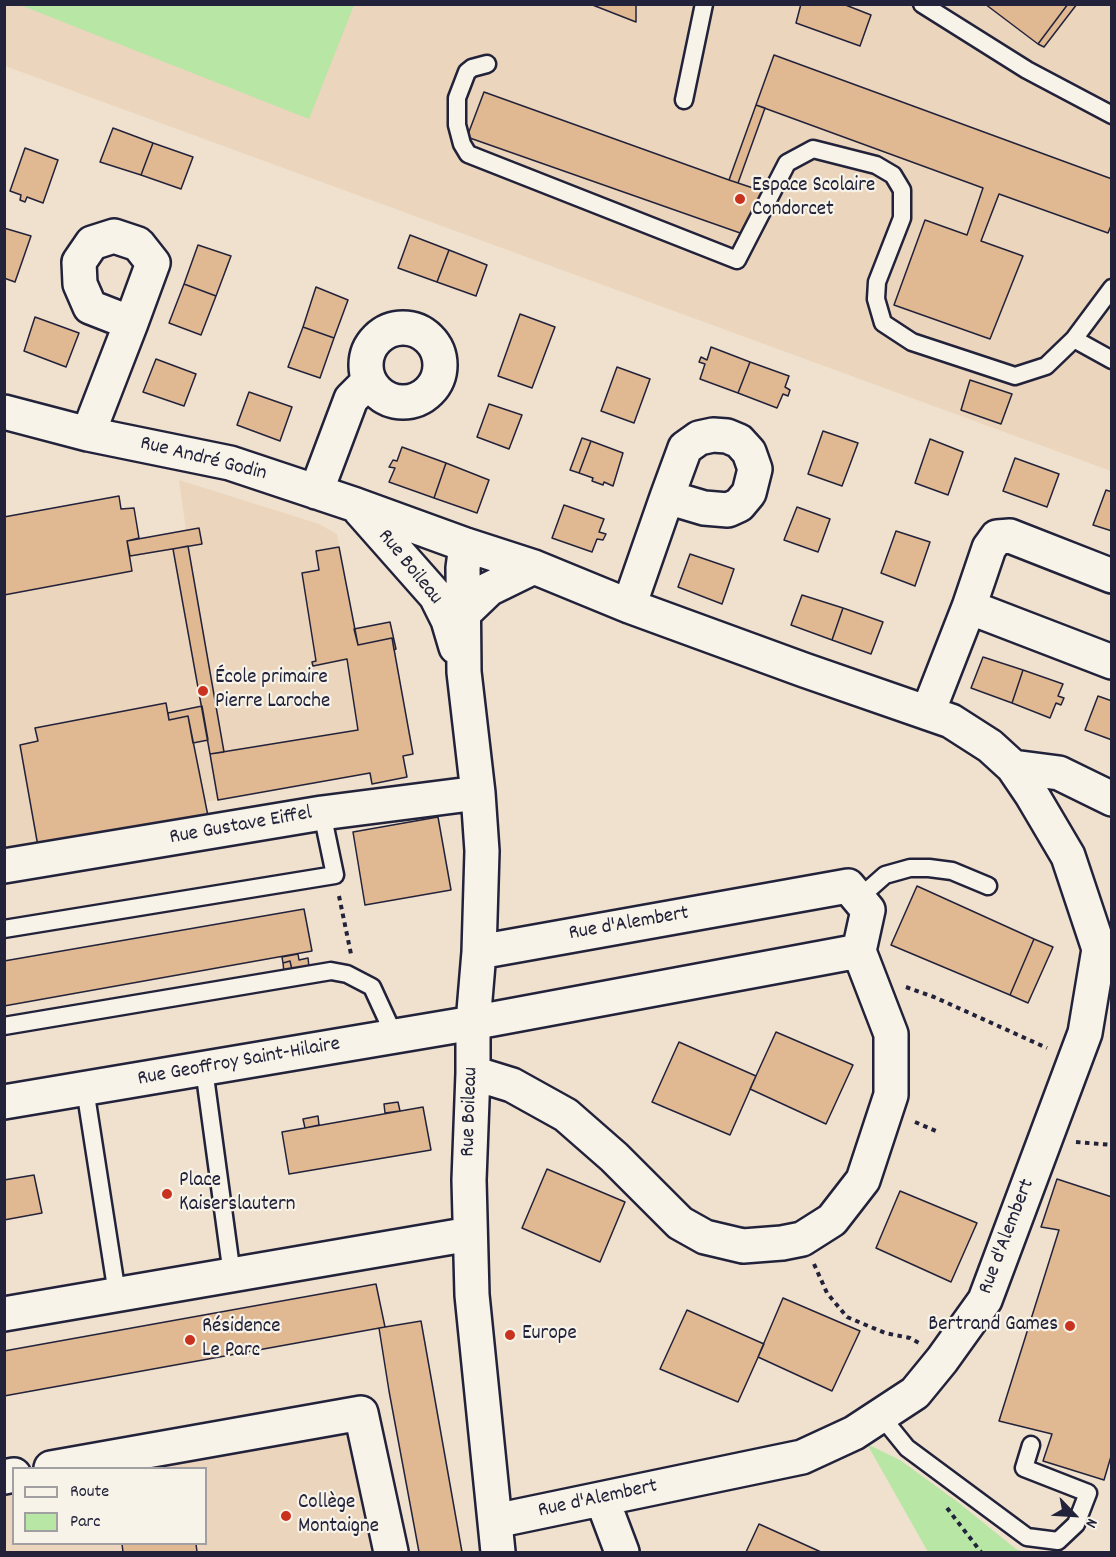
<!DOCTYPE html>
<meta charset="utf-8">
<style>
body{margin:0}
#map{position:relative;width:1116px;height:1557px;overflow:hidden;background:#f0e1ce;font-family:Dekko,sans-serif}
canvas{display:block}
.frame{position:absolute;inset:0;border:6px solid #22223b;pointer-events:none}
.legend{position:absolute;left:12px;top:1467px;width:195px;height:78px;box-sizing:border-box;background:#f7f3e8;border:2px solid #a29fa3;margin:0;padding:8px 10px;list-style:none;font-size:18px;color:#22223b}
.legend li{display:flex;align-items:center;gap:12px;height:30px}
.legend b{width:30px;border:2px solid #a29fa3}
.north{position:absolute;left:1044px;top:1485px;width:60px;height:60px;-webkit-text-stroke:4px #f7f3e8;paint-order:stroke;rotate:115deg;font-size:16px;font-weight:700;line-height:24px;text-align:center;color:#22223b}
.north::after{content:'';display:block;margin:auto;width:21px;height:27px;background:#22223b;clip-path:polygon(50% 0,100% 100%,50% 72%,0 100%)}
</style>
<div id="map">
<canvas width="1116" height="1557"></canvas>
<div class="frame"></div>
<ul class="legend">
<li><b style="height:8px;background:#f7f3e8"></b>Route</li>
<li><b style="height:16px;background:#b7e6a5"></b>Parc</li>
</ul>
<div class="north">N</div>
</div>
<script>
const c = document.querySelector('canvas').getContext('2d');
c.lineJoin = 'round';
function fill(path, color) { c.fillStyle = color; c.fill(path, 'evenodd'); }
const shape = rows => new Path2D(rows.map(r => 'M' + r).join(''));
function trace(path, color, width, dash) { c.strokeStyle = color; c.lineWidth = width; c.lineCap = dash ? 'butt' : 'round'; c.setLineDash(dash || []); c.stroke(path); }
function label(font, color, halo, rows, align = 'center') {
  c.font = font + ' Dekko,sans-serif'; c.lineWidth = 4.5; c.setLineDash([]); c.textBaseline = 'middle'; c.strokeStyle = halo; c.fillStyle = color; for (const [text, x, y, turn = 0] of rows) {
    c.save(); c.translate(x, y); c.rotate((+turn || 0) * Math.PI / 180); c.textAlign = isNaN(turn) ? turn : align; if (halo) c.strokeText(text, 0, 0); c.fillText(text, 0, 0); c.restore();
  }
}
fill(shape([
 [5,5,1111,5,1111,471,5,66],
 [179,480,319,524,337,534,354,628,390,622,413,754,404,756,407,777,372,784,369,773,205,802,5,858,5,516,119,496,122,509,134,508,139,538,186,530],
 [349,1426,373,1552,5,1552,4,1489,13,1487,14,1544,206,1544,206,1468,115,1468]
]), '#ebd5bc');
fill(shape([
 [20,5,354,5,309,119],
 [867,1444,900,1460,959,1503,1016,1549,1024,1552,928,1552]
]), '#b7e6a5');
const building = shape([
 [590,4,636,4,636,22,590,4],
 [801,4,843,4,871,15,860,46,796,23,801,4],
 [985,4,1068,4,1038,44,985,4],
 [1068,4,1077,4,1044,47,1038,44,1068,4],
 [774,55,1112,179,1112,223,1108,233,999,194,981,241,1023,256,990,339,894,305,925,220,967,235,983,188,756,105,774,55],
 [484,92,729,180,765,192,743,234,467,137,484,92],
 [756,105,765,108,738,183,729,180,756,105],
 [113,128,153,143,141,175,100,162,113,128],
 [153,143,193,157,181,189,141,175,153,143],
 [25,148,58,160,43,203,27,197,25,202,20,200,21,195,10,191,25,148],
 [4,228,31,236,15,282,4,278,4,228],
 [410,235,449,250,437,282,398,268,410,235],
 [198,245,231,256,216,296,184,284,198,245],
 [449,250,487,265,476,296,437,282,449,250],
 [184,284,216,296,201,335,169,323,184,284],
 [316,287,348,300,334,338,303,327,316,287],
 [520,314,555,327,532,388,498,376,520,314],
 [35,317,79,333,66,367,24,351,35,317],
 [303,327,334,338,320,378,288,367,303,327],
 [711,347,750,362,738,393,700,379,705,364,699,362,701,357,707,360,711,347],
 [156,359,196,374,184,406,143,392,156,359],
 [750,362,789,376,785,387,790,390,788,396,783,394,777,408,738,393,750,362],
 [617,367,650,379,634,423,601,411,617,367],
 [970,380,1012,394,1001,424,961,410,970,380],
 [249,392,292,407,280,441,237,425,249,392],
 [489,404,522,415,509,449,477,437,489,404],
 [823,431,858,443,842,486,808,474,823,431],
 [582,438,591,441,579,473,570,470,582,438],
 [930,439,963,452,948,495,915,483,930,439],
 [591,441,623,453,613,486,604,482,603,485,592,481,593,478,579,473,591,441],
 [402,447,446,463,434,498,389,482,395,468,389,467,393,460,397,461,402,447],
 [1015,458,1059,474,1047,507,1003,491,1015,458],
 [446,463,489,480,477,513,434,498,446,463],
 [1106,490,1112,492,1112,531,1093,525,1106,490],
 [119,496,121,509,134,508,139,538,127,541,132,571,4,595,4,517,119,496],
 [564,505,604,519,599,532,606,534,603,540,597,539,592,552,552,538,564,505],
 [797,507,830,519,818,552,784,540,797,507],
 [199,528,202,544,130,556,127,541,199,528],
 [896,531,930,542,915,586,881,573,896,531],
 [188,546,224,752,210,754,173,549,188,546],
 [339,547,358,645,392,638,413,754,403,756,407,777,372,784,370,773,218,800,210,754,358,730,347,659,313,666,312,662,316,661,302,573,319,570,316,551,339,547],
 [690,554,734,569,722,604,678,587,690,554],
 [802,595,843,608,832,640,791,625,802,595],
 [843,608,883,622,871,654,832,640,843,608],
 [390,622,396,649,394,650,392,638,358,645,354,629,390,622],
 [983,657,1023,670,1012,703,971,688,983,657],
 [1023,670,1063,684,1058,696,1064,698,1061,705,1056,703,1050,718,1012,703,1023,670],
 [1098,696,1112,701,1112,740,1085,730,1098,696],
 [166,703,169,720,188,716,209,821,39,852,20,745,38,741,35,728,166,703],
 [202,706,208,740,193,743,188,716,169,720,168,713,202,706],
 [438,817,451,890,365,905,353,832,438,817],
 [917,886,1034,939,1010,995,891,945,917,886],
 [304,909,312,951,4,1006,4,961,304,909],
 [1034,939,1053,947,1028,1003,1010,995,1034,939],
 [298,954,299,960,308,958,309,967,292,970,290,961,283,963,282,957,298,954],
 [290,961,292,970,284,972,283,963,290,961],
 [776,1032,853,1065,826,1124,750,1089,776,1032],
 [679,1042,756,1076,730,1135,652,1102,679,1042],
 [398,1102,400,1111,385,1113,384,1104,398,1102],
 [423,1107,431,1150,289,1174,282,1132,423,1107],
 [318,1116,319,1125,305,1128,303,1119,318,1116],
 [547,1169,625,1202,600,1262,522,1228,547,1169],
 [34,1175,42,1213,4,1220,4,1180,34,1175],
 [1057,1179,1112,1197,1112,1453,1104,1480,1043,1461,1052,1434,999,1421,1059,1230,1041,1227,1057,1179],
 [900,1191,977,1223,951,1282,876,1248,900,1191],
 [376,1284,385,1327,4,1396,4,1351,376,1284],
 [783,1298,860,1331,832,1391,758,1357,783,1298],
 [687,1310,764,1344,738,1402,660,1369,687,1310],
 [421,1321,462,1552,419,1552,389,1391,379,1328,421,1321],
 [759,1524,821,1552,746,1552,759,1524],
 [122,1544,196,1544,197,1552,123,1552,122,1544]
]);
fill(building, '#e0b891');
trace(building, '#22223b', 1.5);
const lane = shape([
 [922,4,1027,70,1112,115],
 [487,64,472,68,467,72,457,98,457,125,462,144,468,154,737,260,787,163,813,149,876,165,893,175,902,190,902,218,877,282,876,299,883,323,912,342,1015,376,1046,366,1074,339,1112,360],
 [684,100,704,4],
 [1074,339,1112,288],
 [859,898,885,875,910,868,929,868,952,871,988,886],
 [4,929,335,875,322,813],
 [4,1026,331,971,347,974,372,987,395,1037],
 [204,1069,232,1275],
 [85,1089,117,1294],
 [881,1416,907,1448,1027,1537,1058,1541,1076,1524,1088,1493,1024,1468,1031,1445]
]);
const street = shape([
 '366 365a37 37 0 1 1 74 0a37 37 0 1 1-74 0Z',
 [4,412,88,434,230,463,356,505,466,545,534,567,629,606,804,670,951,721,990,746,1013,767,1032,795,1068,856,1099,949,1085,1033,985,1300,942,1360,915,1393,854,1433,802,1457,495,1521],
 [88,434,131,323,153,263,138,244,114,236,92,243,79,262,80,284,90,307,131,323],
 [316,492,351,399,369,381],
 [360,510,436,596,448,620,456,647],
 [466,545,463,568,464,672,478,793,482,851,479,952,473,1023,473,1073,469,1180,472,1295,498,1552],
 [629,606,667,497,685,448,699,438,713,435,727,436,739,441,749,452,755,469,749,493,739,505,728,510,704,508,667,497],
 [969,607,1112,662],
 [465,612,489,589,534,567],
 [928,712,969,607,989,548,997,537,1010,536,1112,576],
 [1013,767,1059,773,1112,799],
 [4,866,322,813,478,793],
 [473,1073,512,1085,566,1115,614,1157,680,1223,705,1237,743,1246,782,1243,802,1239,832,1220,863,1180,891,1095,891,1034,859,951,868,910,848,886,479,952],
 [4,1102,461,1025,859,951],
 [4,1314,470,1234],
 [51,1468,361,1413,391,1552],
 [4,1477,14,1475],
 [602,1499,622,1552]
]);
trace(lane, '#22223b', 21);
trace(street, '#22223b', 38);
trace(shape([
 [339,896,351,954],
 [906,987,934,997,1047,1048],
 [915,1122,936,1131],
 [1076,1142,1112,1145],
 [814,1264,827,1293,847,1317,885,1333,910,1338,919,1343],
 [947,1508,981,1552]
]), '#22223b', 4, [4.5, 4.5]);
trace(lane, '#f7f3e8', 16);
trace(street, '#f7f3e8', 33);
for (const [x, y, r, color] of [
 [740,199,6,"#c8321e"],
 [203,691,6,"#c8321e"],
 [167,1194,6,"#c8321e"],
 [1070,1326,6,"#c8321e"],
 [510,1335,6,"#c8321e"],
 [190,1340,6,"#c8321e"],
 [286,1516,6,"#c8321e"]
]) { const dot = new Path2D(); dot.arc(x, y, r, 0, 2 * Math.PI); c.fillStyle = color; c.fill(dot); trace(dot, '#f7f3e8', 2); }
label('21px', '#22223b', '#f7f3e8', [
 ["Espace Scolaire",752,187],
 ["Condorcet",752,211],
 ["École primaire",215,679],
 ["Pierre Laroche",215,703],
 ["Place",179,1182],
 ["Kaiserslautern",179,1206],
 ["Bertrand Games",1058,1326,"right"],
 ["Résidence",202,1328],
 ["Le Parc",202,1352],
 ["Europe",522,1335],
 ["Collège",298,1504],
 ["Montaigne",298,1528]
], 'left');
label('21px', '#22223b', '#f7f3e8', [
 ["Rue André Godin",203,460,14],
 ["Rue Boileau",409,568,51],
 ["Rue Gustave Eiffel",241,827,-10],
 ["Rue d'Alembert",629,925,-10],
 ["Rue Geoffroy Saint-Hilaire",239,1063,-10],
 ["Rue Boileau",471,1112,-88],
 ["Rue d'Alembert",1008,1237,-69],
 ["Rue d'Alembert",598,1500,-12]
]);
</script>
